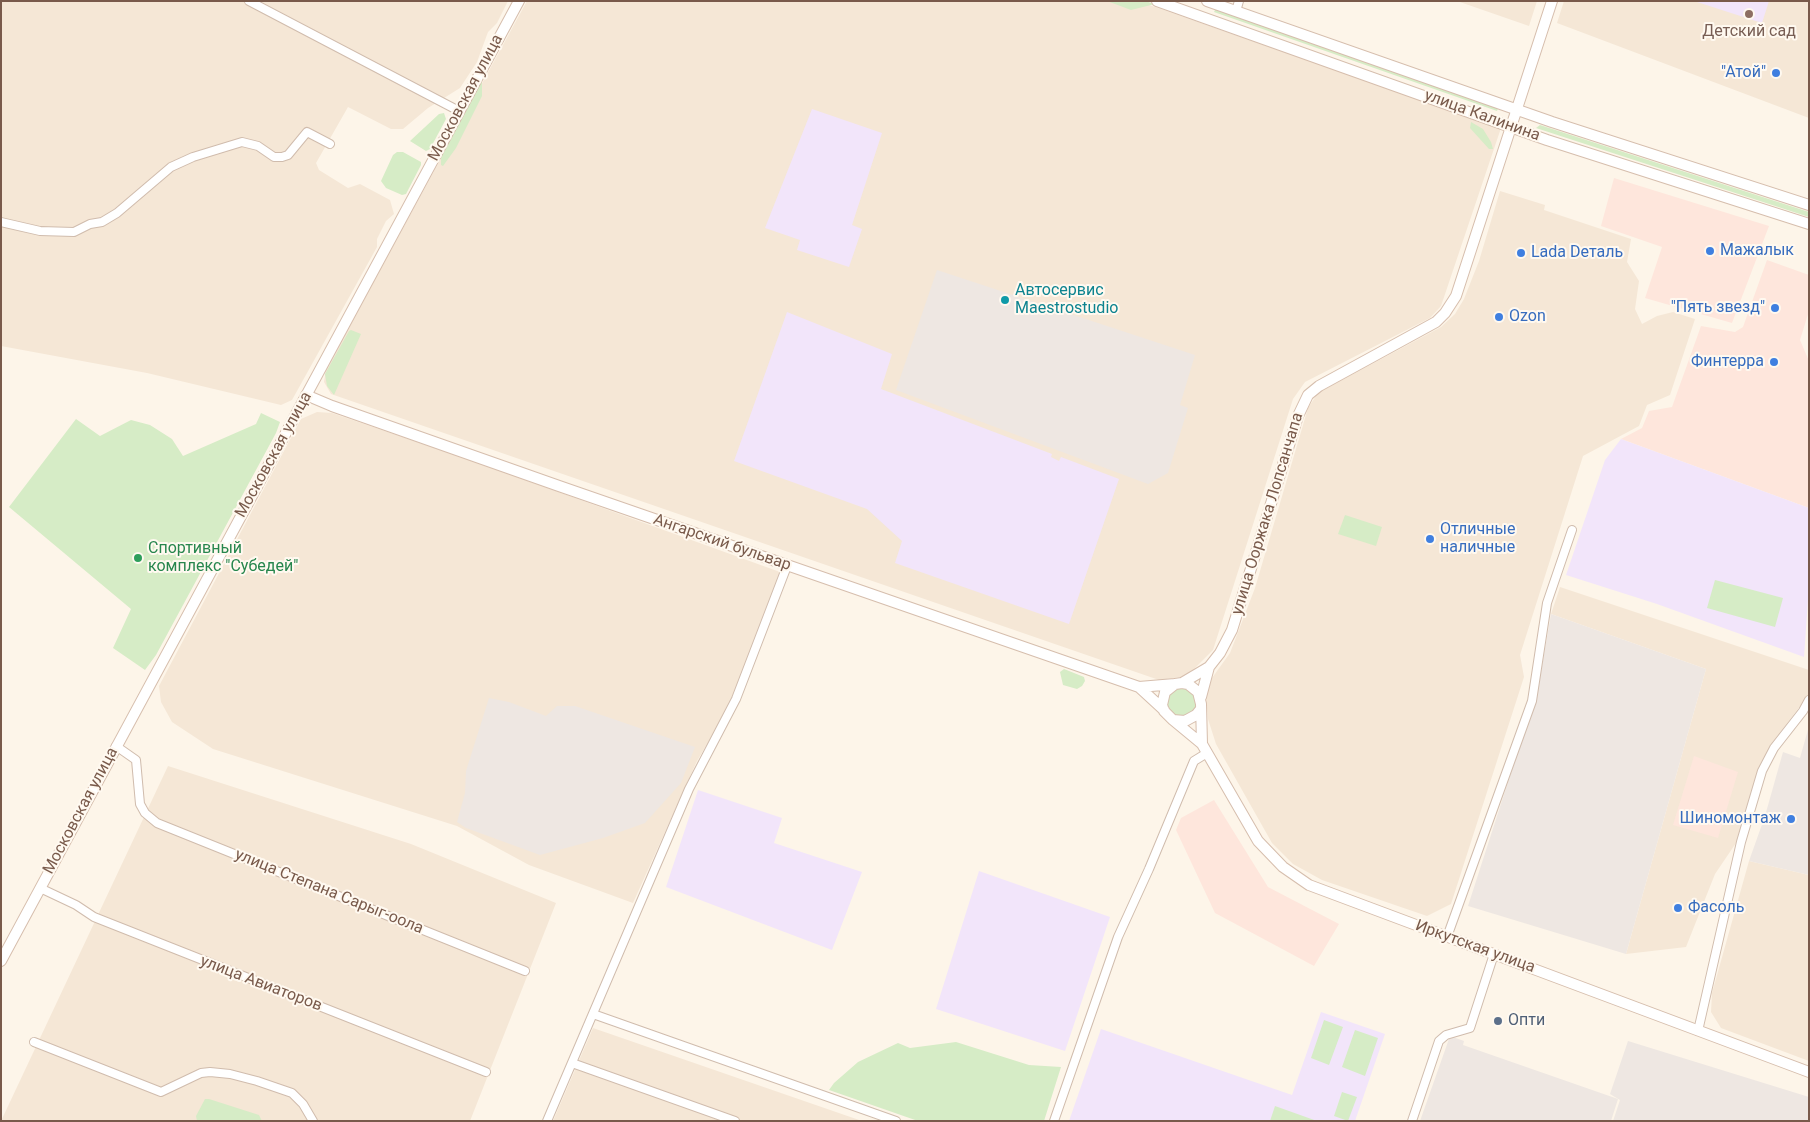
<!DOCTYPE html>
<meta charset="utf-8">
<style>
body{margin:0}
#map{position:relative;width:1810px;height:1122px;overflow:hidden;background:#fdf5e9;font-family:Roboto,sans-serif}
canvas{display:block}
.frame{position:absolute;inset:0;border:2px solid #795a4b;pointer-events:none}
</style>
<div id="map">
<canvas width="1810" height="1122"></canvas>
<div class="frame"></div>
</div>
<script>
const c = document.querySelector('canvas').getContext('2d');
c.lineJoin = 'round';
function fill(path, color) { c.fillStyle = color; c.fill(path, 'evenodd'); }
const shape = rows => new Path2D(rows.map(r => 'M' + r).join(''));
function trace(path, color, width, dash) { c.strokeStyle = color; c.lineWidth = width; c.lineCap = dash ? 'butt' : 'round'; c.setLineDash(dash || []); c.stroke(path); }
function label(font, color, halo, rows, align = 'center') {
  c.font = font + ' Roboto,sans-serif'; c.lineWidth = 4; c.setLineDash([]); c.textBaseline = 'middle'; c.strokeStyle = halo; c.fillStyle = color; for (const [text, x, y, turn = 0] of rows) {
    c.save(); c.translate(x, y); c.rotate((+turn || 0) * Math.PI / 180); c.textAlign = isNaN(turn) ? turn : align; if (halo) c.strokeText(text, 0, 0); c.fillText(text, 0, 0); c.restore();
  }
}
fill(shape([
 [1,1,508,1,497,23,488,32,477,62,460,88,428,108,403,129,391,129,348,107,316,163,319,170,348,188,360,184,390,200,394,214,386,221,377,239,377,247,292,400,281,405,147,373,1,346],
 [527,1,1138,1,1501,128,1441,306,1430,318,1305,382,1293,399,1213,650,1187,676,1159,680,331,394,324,382,326,369],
 [1457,1,1537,1,1529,26],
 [1564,1,1809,1,1809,118,1557,23],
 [1500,191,1545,205,1544,210,1631,239,1627,262,1639,281,1635,309,1642,324,1657,316,1673,312,1695,319,1670,395,1647,405,1639,426,1583,456,1520,655,1524,677,1451,904,1427,916,1322,880,1293,864,1272,843,1216,744,1208,719,1206,697,1212,678,1230,653,1255,588,1308,408,1318,393,1441,327,1455,314,1464,299,1479,261],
 [317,412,332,413,467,459,780,572,741,677,721,720,697,761,633,903,529,865,457,826,213,749,172,722,161,702,159,686,301,419],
 [1560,587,1809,670,1809,694,1771,745,1759,767,1736,843,1715,874,1686,947,1626,954,1706,669,1551,614],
 [168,766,411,844,556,903,470,1121,1,1121],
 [1749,861,1809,875,1809,1061,1721,1028,1711,1012,1712,993],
 [593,1028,862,1121,553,1121]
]), '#f5e7d6');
fill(shape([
 [1614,178,1769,226,1732,323,1645,298,1662,247,1601,226],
 [1767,260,1809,275,1809,311,1800,340,1809,361,1809,508,1621,439,1642,428,1649,411,1672,407,1701,326,1735,332,1743,327],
 [1694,756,1738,772,1718,838,1673,825],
 [1214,800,1268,887,1339,924,1314,966,1215,913,1176,830,1181,818]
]), '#fee6dc');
fill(shape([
 [937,270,1195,355,1180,405,1188,408,1168,473,1148,484,896,390],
 [1551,614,1706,669,1626,954,1468,906,1538,689],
 [489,698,509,702,546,716,557,706,575,706,695,747,681,783,645,823,603,838,540,855,466,828,457,822,465,793,466,771],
 [1809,726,1809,875,1749,861,1765,816,1783,752,1800,758],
 [1450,1036,1464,1041,1463,1045,1618,1099,1611,1121,1420,1121],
 [1628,1041,1809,1097,1809,1121,1613,1121,1620,1100,1610,1094]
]), '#eee7e2');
fill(shape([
 [1694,1,1769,1,1762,23],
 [812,109,882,133,852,225,862,229,849,267,797,250,800,240,765,228],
 [787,312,892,354,881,389,1052,454,1051,457,1059,461,1061,457,1119,479,1069,624,895,563,902,541,867,509,734,461],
 [1621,439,1809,508,1809,585,1804,657,1657,604,1566,575,1605,460],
 [698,790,782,818,774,843,862,872,832,950,666,887],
 [979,871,1110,917,1065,1051,936,1009],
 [1321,1012,1385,1034,1355,1121,1069,1121,1101,1029,1292,1095]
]), '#f2e5fa');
fill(shape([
 [1107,1,1145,1,1155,4,1131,10],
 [1216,8,1499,106,1497,111,1214,12],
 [482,80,482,96,456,148,443,166,441,165,441,155],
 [444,113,446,119,430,149,426,151,410,141,439,114],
 [1471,122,1483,129,1491,142,1493,149,1489,149,1470,128],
 [1540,125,1809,212,1809,217,1536,128],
 [397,152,403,152,421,162,421,165,406,194,402,195,386,188,381,181,393,155],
 [351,330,361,334,334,395,327,386,325,374,349,331],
 [261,413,280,422,276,433,156,655,145,670,113,648,131,609,9,507,76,419,100,436,131,420,150,425,172,439,183,456,256,424],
 [1345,515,1382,527,1376,546,1338,534],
 [1715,580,1783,598,1775,627,1707,608],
 [1064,669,1084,677,1085,681,1082,686,1077,689,1063,685,1060,672],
 [1179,686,1194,691,1198,706,1192,715,1177,718,1166,707,1167,696],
 [1324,1020,1343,1027,1329,1065,1311,1058],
 [1355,1030,1378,1038,1365,1076,1342,1067],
 [956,1042,1029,1065,1061,1067,1044,1121,918,1121,829,1090,834,1083,858,1062,898,1043,910,1048],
 [1342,1092,1357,1097,1348,1121,1334,1116],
 [205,1099,209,1099,259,1115,262,1121,197,1121,196,1116],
 [1275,1106,1317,1121,1270,1121]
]), '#d6ecc6');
const street = shape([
 [249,1,459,111],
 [1236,11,1239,1],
 [1,222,40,231,74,232,90,224,102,222,117,213,171,167,193,157,242,142,258,146,274,157,282,157,288,155,307,132,330,144],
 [116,746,136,760,140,804,145,813,157,823,525,971],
 [40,888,76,905,94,917,486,1072],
 [1447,937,1532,701,1547,603,1572,530],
 [593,1014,896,1121],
 [1698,1031,1741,842,1762,771,1774,748,1803,711,1809,700],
 [34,1042,161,1092,201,1073,210,1072,230,1074,257,1081,292,1093,303,1104,313,1121],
 [572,1063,735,1121],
 [547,1121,689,789,736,699,787,566],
 [1054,1121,1118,937,1149,869,1194,761,1207,753],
 [1412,1121,1439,1041,1446,1035,1470,1028,1494,954]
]);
const secondary = shape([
 [1157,1,1547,140,1809,224],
 [1207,1,1552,122,1809,205],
 [306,395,332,406,559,486,1139,687,1175,684],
 [1182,683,1209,667],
 [1139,687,1164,710],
 [1201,697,1209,667,1220,653,1232,630,1298,416,1308,395,1319,386,1436,322,1445,313,1456,296,1552,1],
 [1200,710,1196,715,1185,721,1173,720,1164,711,1162,705,1165,692,1175,684,1182,683,1188,684,1198,692,1201,704,1202,744],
 [1173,720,1202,744,1258,841,1283,867,1309,885,1809,1072],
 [1,961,519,1]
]);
trace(street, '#d0bcad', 10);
trace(secondary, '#d6bead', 12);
trace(street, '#fff', 8);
trace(secondary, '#fff', 10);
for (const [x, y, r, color] of [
 [1749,14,5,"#8d6e63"],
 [1776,73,5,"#3f7fe0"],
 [1710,251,5,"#3f7fe0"],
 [1521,253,5,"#3f7fe0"],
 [1005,300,5,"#0f9aa8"],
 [1775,308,5,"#3f7fe0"],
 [1499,317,5,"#3f7fe0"],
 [1774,362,5,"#3f7fe0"],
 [1430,539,5,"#3f7fe0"],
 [138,558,5,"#2e9e5b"],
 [1791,819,5,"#3f7fe0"],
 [1678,908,5,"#3f7fe0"],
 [1498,1021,5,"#5c6f8a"]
]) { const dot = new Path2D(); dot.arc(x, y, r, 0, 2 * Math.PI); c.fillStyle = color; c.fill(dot); trace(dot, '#fff9f0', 2); }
label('16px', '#785e54', '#fff9f0', [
 ["Детский сад",1749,32]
]);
label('16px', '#366cbe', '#fff9f0', [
 ["\"Атой\"",1766,73,"right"],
 ["Мажалык",1720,251],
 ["Lada Dеталь",1531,253],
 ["\"Пять звезд\"",1765,308,"right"],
 ["Ozon",1509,317],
 ["Финтерра",1764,362,"right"],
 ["Отличные",1440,530],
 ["наличные",1440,548],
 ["Шиномонтаж",1781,819,"right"],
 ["Фасоль",1688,908]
], 'left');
label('16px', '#795a4b', '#fff9f0', [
 ["Московская улица",466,98,-62],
 ["улица Калинина",1482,116,20],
 ["Московская улица",274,455,-61],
 ["улица Ооржака Лопсанчапа",1268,514,-73],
 ["Ангарский бульвар",722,543,19],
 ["Московская улица",81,811,-62],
 ["улица Степана Сарыг-оола",329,892,22],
 ["Иркутская улица",1475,947,20],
 ["улица Авиаторов",261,984,21]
]);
label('16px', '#0d838f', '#fff9f0', [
 ["Автосервис",1015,291],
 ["Maestrostudio",1015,309]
], 'left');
label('16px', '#27864d', '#fff9f0', [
 ["Спортивный",148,549],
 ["комплекс \"Субедей\"",148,567]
], 'left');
label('16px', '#4e5e75', '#fff9f0', [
 ["Опти",1508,1021]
], 'left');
</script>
